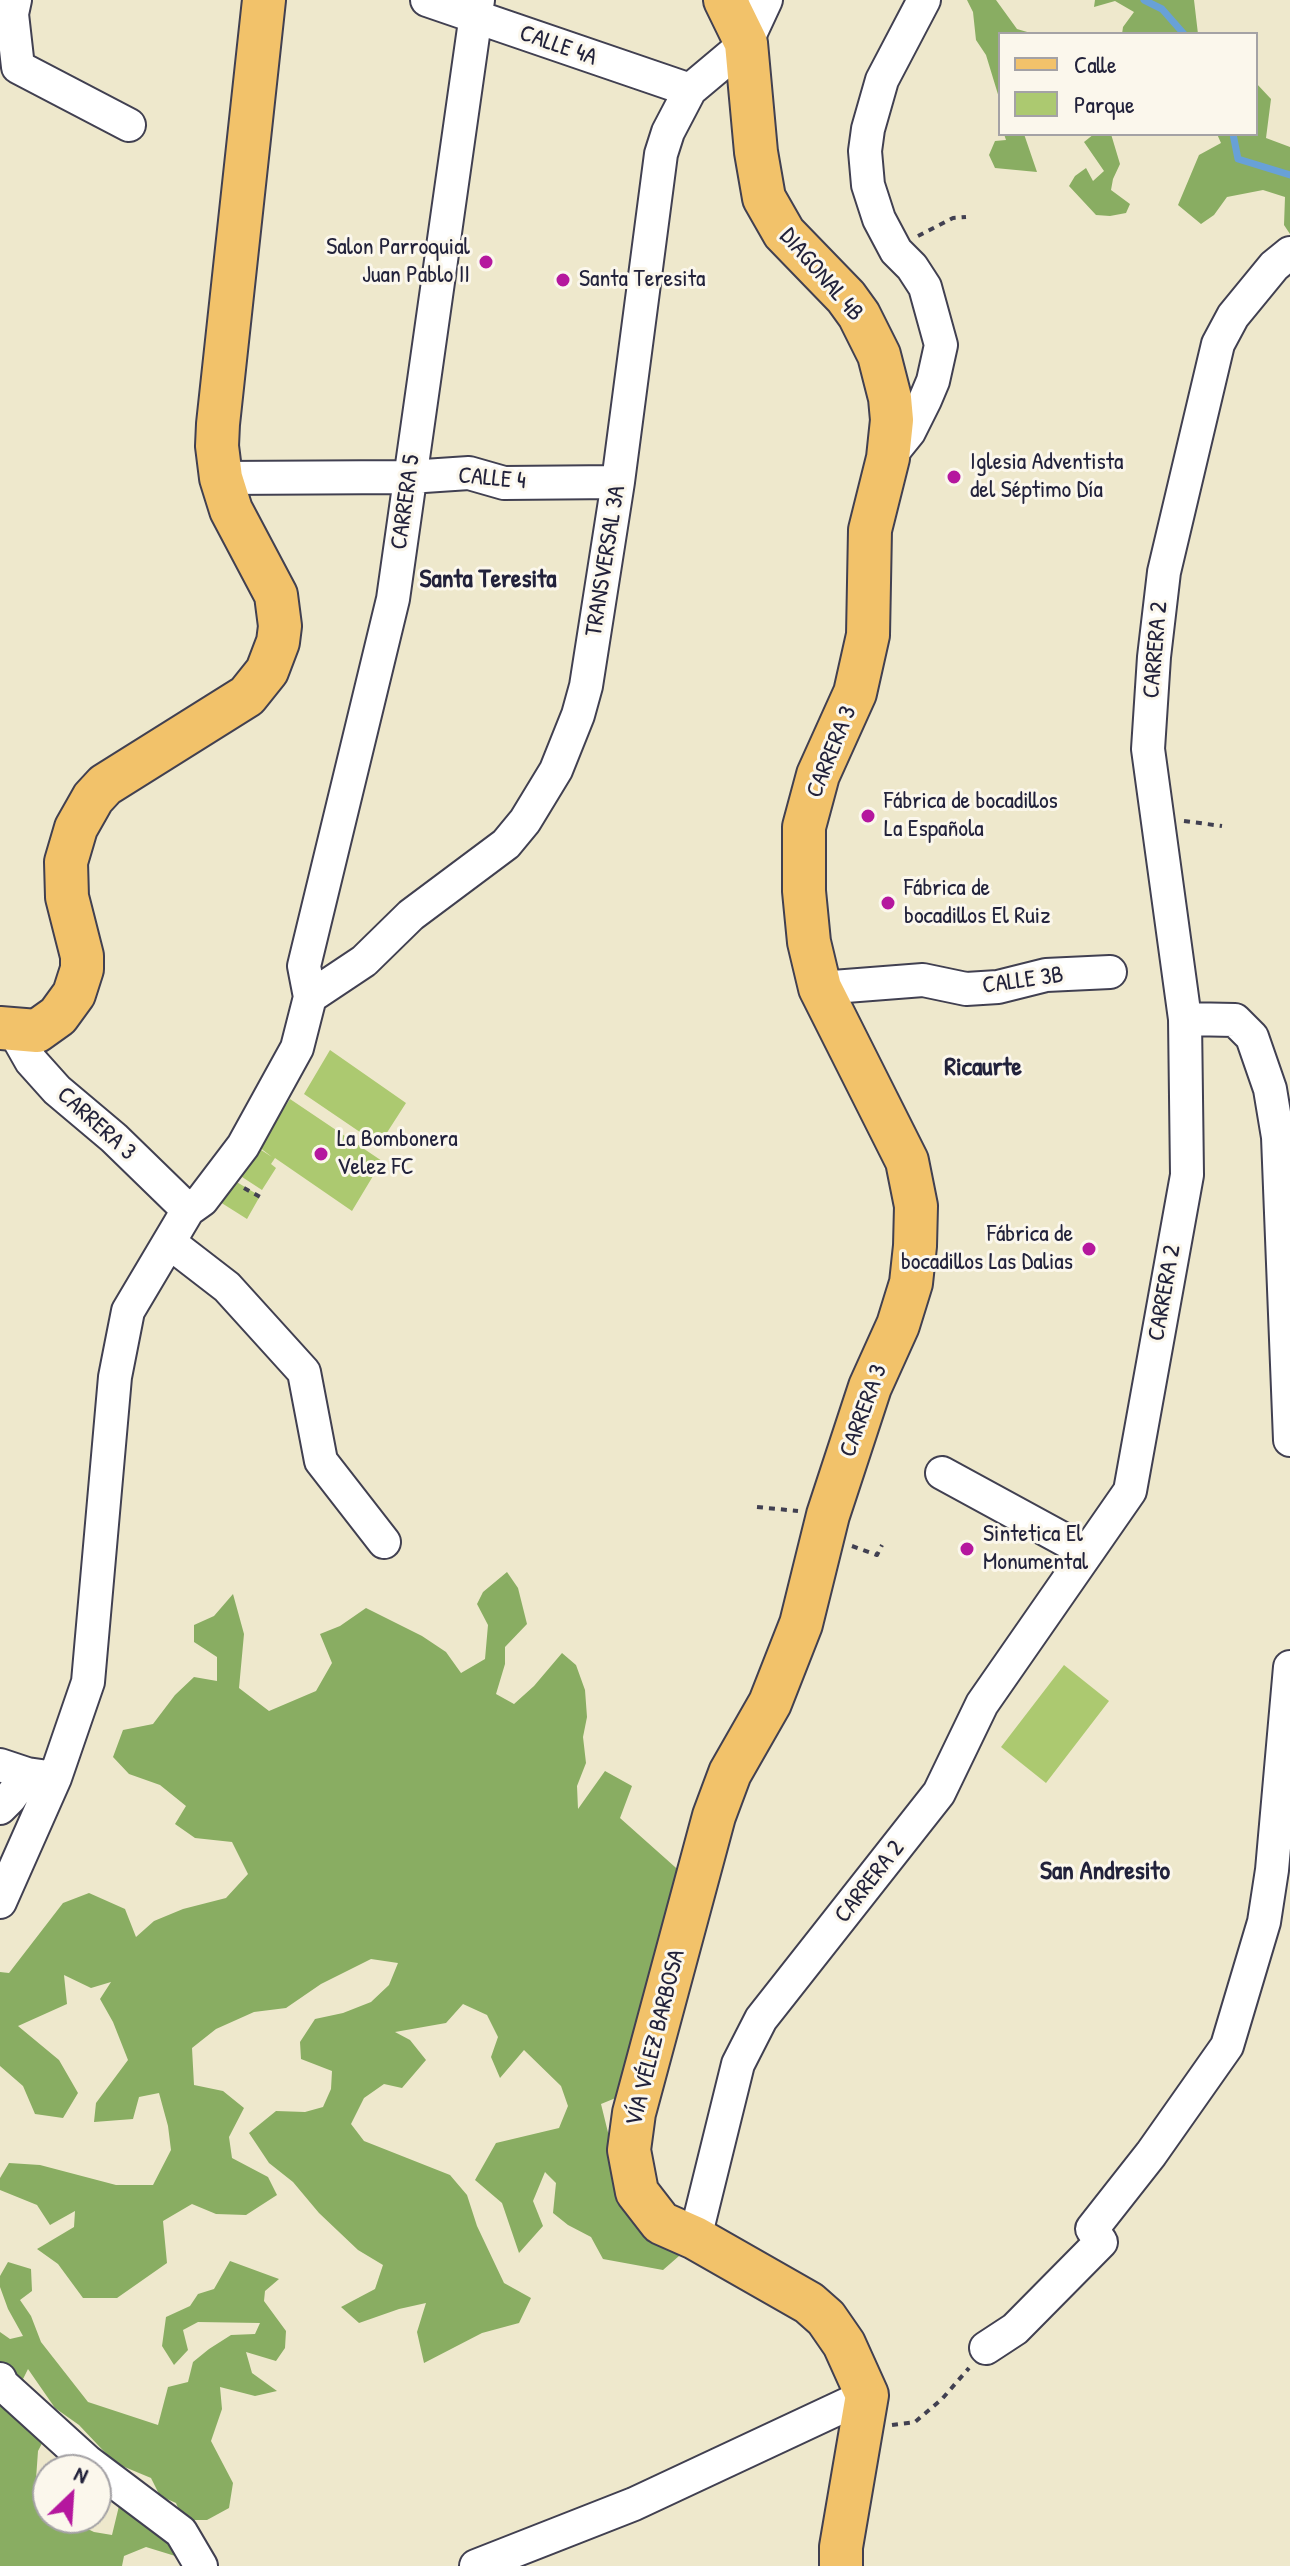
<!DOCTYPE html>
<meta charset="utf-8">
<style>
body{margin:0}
#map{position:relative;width:1290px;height:2566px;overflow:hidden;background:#eee8cc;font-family:"Patrick Hand",sans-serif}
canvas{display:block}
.legend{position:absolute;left:998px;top:32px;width:260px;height:104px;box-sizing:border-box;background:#fbf7ec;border:2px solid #a4a2a5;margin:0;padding:10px 14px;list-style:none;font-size:24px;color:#22223b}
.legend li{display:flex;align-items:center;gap:16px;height:40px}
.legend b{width:40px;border:2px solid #a4a2a5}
.north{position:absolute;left:32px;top:2454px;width:80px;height:80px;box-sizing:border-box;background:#fbf7ec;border:2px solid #a4a2a5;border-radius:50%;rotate:25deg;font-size:22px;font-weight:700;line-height:32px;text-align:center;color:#22223b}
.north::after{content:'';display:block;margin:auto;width:28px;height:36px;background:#b5179e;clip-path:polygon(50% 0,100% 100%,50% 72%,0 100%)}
</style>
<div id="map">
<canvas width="1290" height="2566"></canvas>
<ul class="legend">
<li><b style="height:10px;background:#f2c26a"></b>Calle</li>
<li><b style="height:22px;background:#acc970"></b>Parque</li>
</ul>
<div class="north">N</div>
</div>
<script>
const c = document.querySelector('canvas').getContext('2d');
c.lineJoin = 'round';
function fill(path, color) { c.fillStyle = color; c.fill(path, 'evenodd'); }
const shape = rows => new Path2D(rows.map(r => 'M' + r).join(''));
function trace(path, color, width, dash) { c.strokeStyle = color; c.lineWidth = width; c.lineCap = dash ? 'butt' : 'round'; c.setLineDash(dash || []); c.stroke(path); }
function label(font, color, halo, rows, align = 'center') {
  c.font = font + ' "Patrick Hand",sans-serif'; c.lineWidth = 6; c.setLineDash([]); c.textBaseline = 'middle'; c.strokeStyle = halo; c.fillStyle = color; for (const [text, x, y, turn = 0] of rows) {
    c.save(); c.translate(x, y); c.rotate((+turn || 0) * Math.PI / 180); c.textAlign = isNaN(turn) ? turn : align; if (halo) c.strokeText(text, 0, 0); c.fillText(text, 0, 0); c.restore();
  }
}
fill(shape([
 [330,1050,406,1103,379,1145,304,1094],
 [290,1099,382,1161,352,1211,275,1158,271,1164,276,1168,262,1190,239,1175,258,1148,272,1157,259,1147],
 [235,1181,260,1196,247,1219,220,1202],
 [1064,1665,1109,1701,1046,1783,1001,1747]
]), '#acc970');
fill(shape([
 [967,0,996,0,1017,29,1034,34,1000,34,1000,101,986,55,976,40,973,12],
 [1095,0,1194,0,1198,34,1122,34,1123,27,1134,12,1115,1,1094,7],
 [1256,83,1271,99,1266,138,1290,147,1290,234,1284,225,1285,197,1263,190,1227,197,1214,215,1201,224,1178,205,1199,155,1221,143,1217,134,1256,134],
 [1004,134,1024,134,1037,172,995,168,989,155,995,141,1006,140],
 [1094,134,1111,134,1120,164,1113,179,1111,190,1130,204,1126,213,1110,216,1096,215,1069,186,1075,176,1086,168,1093,181,1104,171,1084,142],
 [507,1572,518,1588,527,1624,505,1647,505,1664,496,1694,514,1704,534,1686,562,1653,576,1665,585,1690,587,1717,583,1737,586,1763,577,1786,578,1809,605,1771,632,1786,620,1818,684,1875,623,2095,601,2104,617,2169,687,2249,663,2270,603,2259,591,2237,568,2225,553,2213,556,2183,545,2172,533,2201,543,2226,519,2253,502,2203,475,2180,496,2143,559,2128,568,2106,561,2086,524,2050,500,2078,491,2057,498,2037,487,2015,463,2004,446,2023,395,2032,410,2040,426,2060,402,2088,384,2084,364,2098,351,2124,364,2141,450,2175,467,2195,477,2226,504,2283,531,2298,519,2323,482,2333,424,2363,417,2332,426,2303,399,2309,359,2323,341,2307,375,2289,383,2265,358,2250,319,2213,293,2182,269,2163,249,2133,276,2111,305,2112,323,2107,331,2089,332,2071,301,2059,300,2042,315,2019,343,2013,371,2002,389,1985,398,1963,371,1959,321,1984,286,2008,254,2012,216,2029,192,2048,194,2085,223,2091,244,2108,229,2137,232,2158,268,2177,277,2195,246,2215,216,2214,192,2204,163,2221,167,2263,117,2298,83,2298,58,2264,37,2249,74,2227,75,2211,50,2225,37,2205,0,2190,0,2178,9,2163,40,2165,116,2185,153,2185,171,2150,168,2126,159,2093,139,2097,133,2119,94,2122,96,2103,128,2060,113,2022,100,1999,111,1982,91,1988,64,1975,67,2004,18,2026,59,2060,78,2093,63,2118,35,2114,23,2086,0,2066,0,1972,9,1973,63,1903,89,1893,125,1909,136,1937,154,1921,183,1909,226,1898,248,1874,232,1842,195,1838,175,1824,186,1806,160,1785,129,1774,113,1757,123,1730,153,1724,175,1695,194,1677,217,1681,217,1657,194,1642,194,1625,214,1616,233,1594,244,1634,239,1688,269,1711,316,1691,332,1663,320,1634,340,1626,366,1608,422,1636,446,1652,461,1673,485,1659,488,1625,477,1604,483,1592],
 [230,2261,279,2279,265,2291,264,2301,286,2331,285,2348,276,2361,246,2352,252,2373,277,2391,255,2396,220,2387,222,2409,211,2441,233,2483,229,2508,207,2520,183,2520,176,2503,160,2496,151,2478,115,2463,79,2425,55,2408,28,2369,23,2379,49,2430,38,2451,36,2479,38,2505,48,2510,48,2518,65,2518,94,2532,112,2535,119,2506,131,2488,185,2559,146,2547,124,2556,122,2566,0,2566,0,2332,10,2339,23,2336,8,2309,0,2287,0,2276,8,2262,31,2269,32,2291,20,2300,31,2316,41,2342,88,2402,158,2425,168,2387,188,2382,193,2362,209,2349,231,2335,255,2334,260,2323,198,2322,183,2330,188,2350,174,2365,162,2346,166,2317,190,2306,198,2294,214,2289]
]), '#89ad62');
trace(shape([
 [1144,0,1162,9,1184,34],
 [1233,134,1238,159,1290,175]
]), '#68a1d7', 7);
const minor = shape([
 [15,0,12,14,18,67,129,125],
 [427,0,690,90],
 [888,458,909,432,925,400,933,381,941,345,925,287,912,267,896,251,879,219,868,185,865,151,868,129,882,80,924,0],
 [221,478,409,477,469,473,504,483,618,482],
 [820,988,923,980,966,989,998,987,1046,975,1110,972],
 [310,997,364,961,411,915,506,844,525,821,556,770,578,715,586,686,618,482,661,154,668,132,690,90,746,43,766,0],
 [1185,1019,1235,1020,1252,1037,1270,1089,1278,1137,1290,1440],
 [14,1031,31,1061,57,1090,114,1138,188,1210],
 [170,1243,227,1287,304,1372,321,1461,384,1542],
 [942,1473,1087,1552],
 [0,1765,27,1774,55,1778],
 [0,1808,10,1798,27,1774],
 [0,1902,55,1778,88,1682,115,1377,128,1311,188,1210,202,1200,243,1146,297,1048,310,997,304,966,393,599,478,0],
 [695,2238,738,2064,761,2019,939,1793,982,1704,1130,1491,1187,1175,1185,1019,1148,749,1154,657,1164,572,1218,344,1233,316,1274,266,1290,253],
 [986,2348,1015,2329,1101,2242,1092,2229,1151,2154,1227,2046,1264,1922,1272,1870,1290,1667],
 [0,2379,2,2384,88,2462,181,2532,201,2566],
 [476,2566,634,2504,867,2395]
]);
const major = shape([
 [725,0,746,43,756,152,764,198,784,233,846,297,859,315,879,355,890,398,892,420,888,458,870,530,868,635,855,693,818,775,804,827,804,891,809,942,820,988,907,1161,916,1206,915,1246,911,1283,898,1325,870,1387,828,1515,801,1624,770,1703,730,1773,714,1816,634,2113,629,2150,637,2192,661,2223,695,2238,809,2303,826,2318,844,2344,867,2395,841,2547,841,2566],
 [0,1028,37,1031,58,1016,74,994,82,969,82,956,67,897,66,862,76,828,93,798,105,785,247,696,267,671,278,642,280,626,276,595,231,510,221,478,217,446,218,424,264,0]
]);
trace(minor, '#414051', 36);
trace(major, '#414051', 46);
trace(shape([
 [918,236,953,218,966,217],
 [1184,821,1222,826],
 [244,1188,262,1198],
 [757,1507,798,1511],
 [852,1546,877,1555,882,1545],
 [892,2425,915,2422,942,2399,969,2368]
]), '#414051', 4, [6, 6]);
trace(minor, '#fff', 32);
trace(major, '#f2c26a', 42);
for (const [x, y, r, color] of [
 [486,262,8,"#b5179e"],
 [563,280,8,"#b5179e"],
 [954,477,8,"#b5179e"],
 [868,816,8,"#b5179e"],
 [888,903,8,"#b5179e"],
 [321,1154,8,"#b5179e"],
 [1089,1249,8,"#b5179e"],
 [967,1549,8,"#b5179e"]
]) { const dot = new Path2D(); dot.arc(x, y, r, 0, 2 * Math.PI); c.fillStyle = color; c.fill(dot); trace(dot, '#fbf7ec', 3); }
label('24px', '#22223b', '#fbf7ec', [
 ["CALLE 4A",558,46,19],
 ["DIAGONAL 4B",821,275,49],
 ["CALLE 4",492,479,5],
 ["CARRERA 5",406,502,-82],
 ["TRANSVERSAL 3A",606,561,-81],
 ["CARRERA 2",1156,650,-85],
 ["CARRERA 3",832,752,-68],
 ["CALLE 3B",1023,981,-8],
 ["CARRERA 3",96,1124,42],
 ["CARRERA 2",1165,1293,-80],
 ["CARRERA 3",864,1411,-70],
 ["CARRERA 2",870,1882,-52],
 ["VÍA VÉLEZ BARBOSA",656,2038,-76]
]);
label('24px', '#22223b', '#fbf7ec', [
 ["Salon Parroquial",470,248,"right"],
 ["Juan Pablo II",470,276,"right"],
 ["Santa Teresita",579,280],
 ["Iglesia Adventista",970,463],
 ["del Séptimo Día",970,491],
 ["Fábrica de bocadillos",884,802],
 ["La Española",884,830],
 ["Fábrica de",904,889],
 ["bocadillos El Ruiz",904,917],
 ["La Bombonera",337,1140],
 ["Velez FC",337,1168],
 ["Fábrica de",1073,1235,"right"],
 ["bocadillos Las Dalias",1073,1263,"right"],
 ["Sintetica El",983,1535],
 ["Monumental",983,1563]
], 'left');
label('bold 26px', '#22223b', '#fbf7ec', [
 ["Santa Teresita",488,580],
 ["Ricaurte",983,1068],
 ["San Andresito",1105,1872]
]);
</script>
